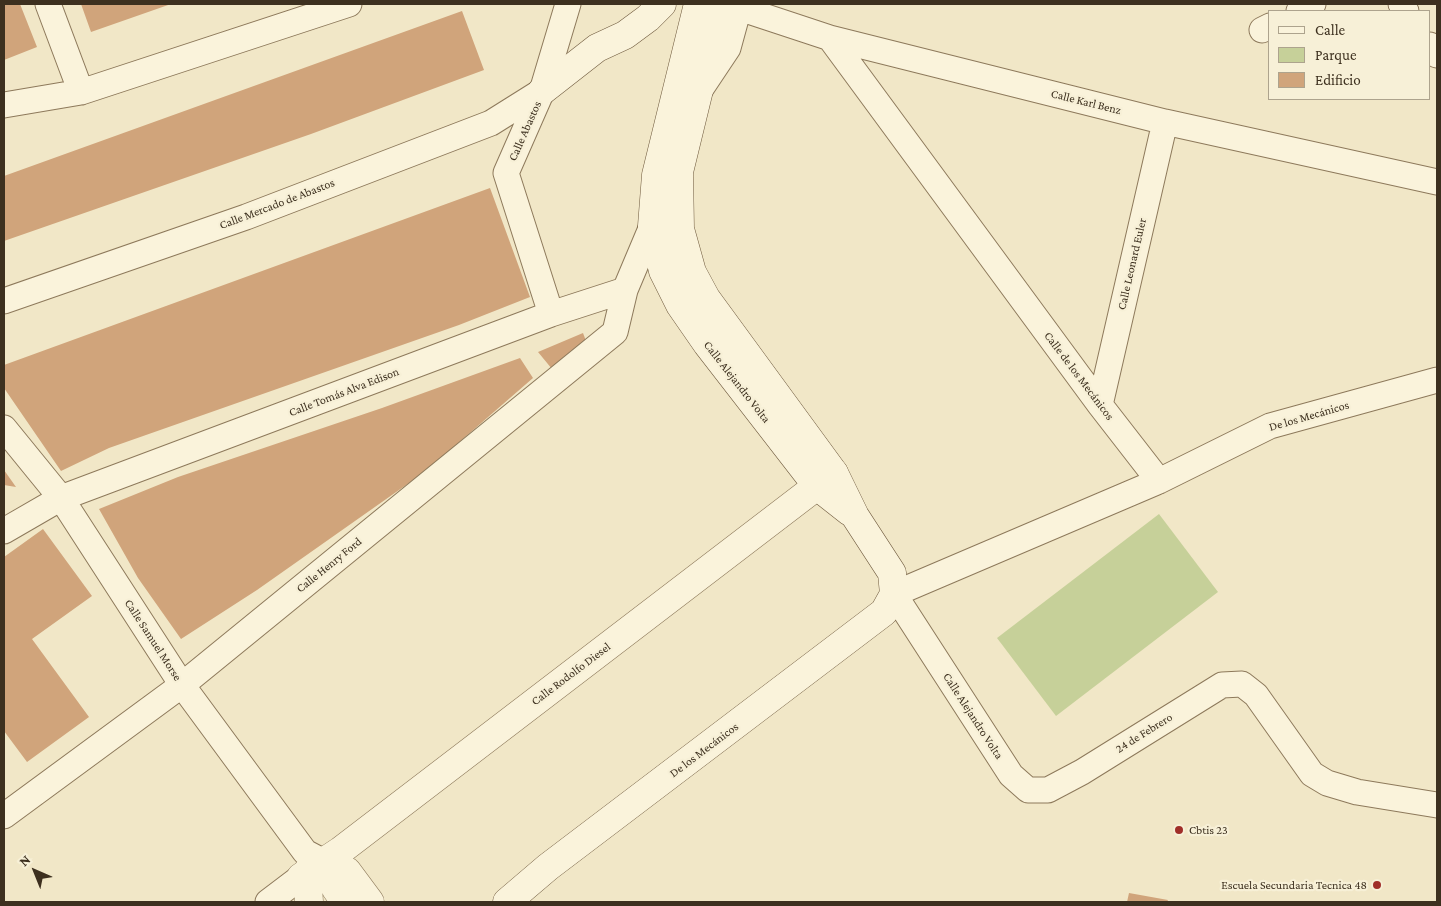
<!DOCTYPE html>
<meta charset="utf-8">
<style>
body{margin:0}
#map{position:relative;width:1441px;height:906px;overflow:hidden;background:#f1e7c7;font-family:"Crimson Pro",serif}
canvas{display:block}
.frame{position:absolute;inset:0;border:5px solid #3d301f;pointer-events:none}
.legend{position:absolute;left:1268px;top:10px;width:162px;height:90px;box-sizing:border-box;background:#f7f0d7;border:1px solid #ada38d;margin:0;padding:6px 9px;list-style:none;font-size:15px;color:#3d301f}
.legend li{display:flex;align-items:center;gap:10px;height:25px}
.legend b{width:25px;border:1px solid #ada38d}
.north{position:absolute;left:10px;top:846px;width:50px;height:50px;-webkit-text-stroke:4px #f7f0d7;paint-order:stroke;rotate:316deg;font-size:14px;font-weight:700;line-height:20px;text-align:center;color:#3d301f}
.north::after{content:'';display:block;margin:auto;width:18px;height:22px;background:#3d301f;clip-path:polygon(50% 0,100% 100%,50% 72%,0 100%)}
</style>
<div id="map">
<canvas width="1441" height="906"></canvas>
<div class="frame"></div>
<ul class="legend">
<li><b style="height:6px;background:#faf3db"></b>Calle</li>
<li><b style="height:14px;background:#c6d099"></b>Parque</li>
<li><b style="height:14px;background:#d0a47b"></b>Edificio</li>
</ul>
<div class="north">N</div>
</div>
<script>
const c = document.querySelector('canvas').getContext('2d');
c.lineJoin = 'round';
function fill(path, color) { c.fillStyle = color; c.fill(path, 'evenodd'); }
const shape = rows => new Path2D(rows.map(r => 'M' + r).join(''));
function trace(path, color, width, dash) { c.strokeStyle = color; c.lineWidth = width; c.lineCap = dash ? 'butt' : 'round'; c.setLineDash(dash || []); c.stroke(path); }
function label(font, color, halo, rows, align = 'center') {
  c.font = font + ' "Crimson Pro",serif'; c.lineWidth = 4.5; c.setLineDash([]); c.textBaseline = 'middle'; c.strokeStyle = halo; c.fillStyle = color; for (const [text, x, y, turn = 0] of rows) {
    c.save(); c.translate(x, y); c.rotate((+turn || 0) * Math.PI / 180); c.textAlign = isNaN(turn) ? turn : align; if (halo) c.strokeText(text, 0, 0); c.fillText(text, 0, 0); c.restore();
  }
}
fill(shape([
 [1159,514,1218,592,1056,716,997,638]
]), '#c6d099');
fill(shape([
 [4,4,20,4,37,47,4,60],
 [81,4,171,4,91,32],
 [462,11,484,70,311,134,4,241,4,176],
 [490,188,530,297,459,325,109,448,61,471,4,388,4,365],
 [583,333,586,341,552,369,538,352],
 [520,358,533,378,426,471,257,590,181,639,138,578,99,509,178,477,382,408],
 [4,470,16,487,4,485],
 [43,529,92,596,32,639,89,717,27,762,4,731,4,557],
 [1129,893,1168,900,1167,902,1127,902]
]), '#d0a47b');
const minor = shape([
 [48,4,81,92],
 [1401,4,1406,11],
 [739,8,830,38,1165,122,1437,182],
 [1299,11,1313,4],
 [1262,30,1270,26],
 [830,38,1100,405,1159,481],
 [1430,45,1437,55],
 [702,87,728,48,740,4],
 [4,105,81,92,349,4],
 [4,301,246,217,491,123,542,91],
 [551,314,506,173,542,91,568,4],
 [1437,380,1270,426,1159,481,894,594,1011,775,1028,790,1048,790,1082,772,1222,685,1242,684,1256,695,1312,774,1327,783,1357,792,1437,805],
 [1100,405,1165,122],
 [4,428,61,498,182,685,305,852,324,862],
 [4,531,61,498,551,314,625,290,652,226],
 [4,816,182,685,615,332,625,290],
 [268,902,301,877]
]);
const tertiary = shape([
 [324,862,347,871,370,902],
 [324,862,336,889,345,902],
 [307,872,309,902],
 [301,877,340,851,834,473]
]);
const secondary = shape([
 [698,4,656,175,652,226,663,271,680,305,707,344,817,486,850,512],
 [542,91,597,48,625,35,648,18,662,4],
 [507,902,548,867,884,612,894,594,892,573,855,516,834,473,706,298,692,272,680,229,679,172,720,4]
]);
trace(minor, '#8d795b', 27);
trace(tertiary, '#8d795b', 29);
trace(secondary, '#6f5a3e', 29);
trace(minor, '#faf3db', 25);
trace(tertiary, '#faf3db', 28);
trace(secondary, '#faf3db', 28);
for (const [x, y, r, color] of [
 [1179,830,5,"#a02e28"],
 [1377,885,5,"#a02e28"]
]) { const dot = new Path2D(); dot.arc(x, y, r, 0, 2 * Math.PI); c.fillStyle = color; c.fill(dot); trace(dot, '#f7f0d7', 2); }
label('12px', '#3d301f', '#f7f0d7', [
 ["Calle Karl Benz",1086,102,14],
 ["Calle Abastos",525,131,-66],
 ["Calle Mercado de Abastos",277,204,-21],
 ["Calle Leonard Euler",1132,264,-77],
 ["Calle de los Mecánicos",1079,376,53],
 ["Calle Alejandro Volta",737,382,52],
 ["Calle Tomás Alva Edison",344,392,-21],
 ["De los Mecánicos",1309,416,-16],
 ["Calle Henry Ford",329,565,-39],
 ["Calle Samuel Morse",153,640,57],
 ["Calle Rodolfo Diesel",571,674,-37],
 ["Calle Alejandro Volta",973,716,57],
 ["24 de Febrero",1144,733,-32],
 ["De los Mecánicos",704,750,-37]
]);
label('12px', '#3d301f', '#f7f0d7', [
 ["Cbtis 23",1189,830],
 ["Escuela Secundaria Tecnica 48",1367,885,"right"]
], 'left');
</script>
